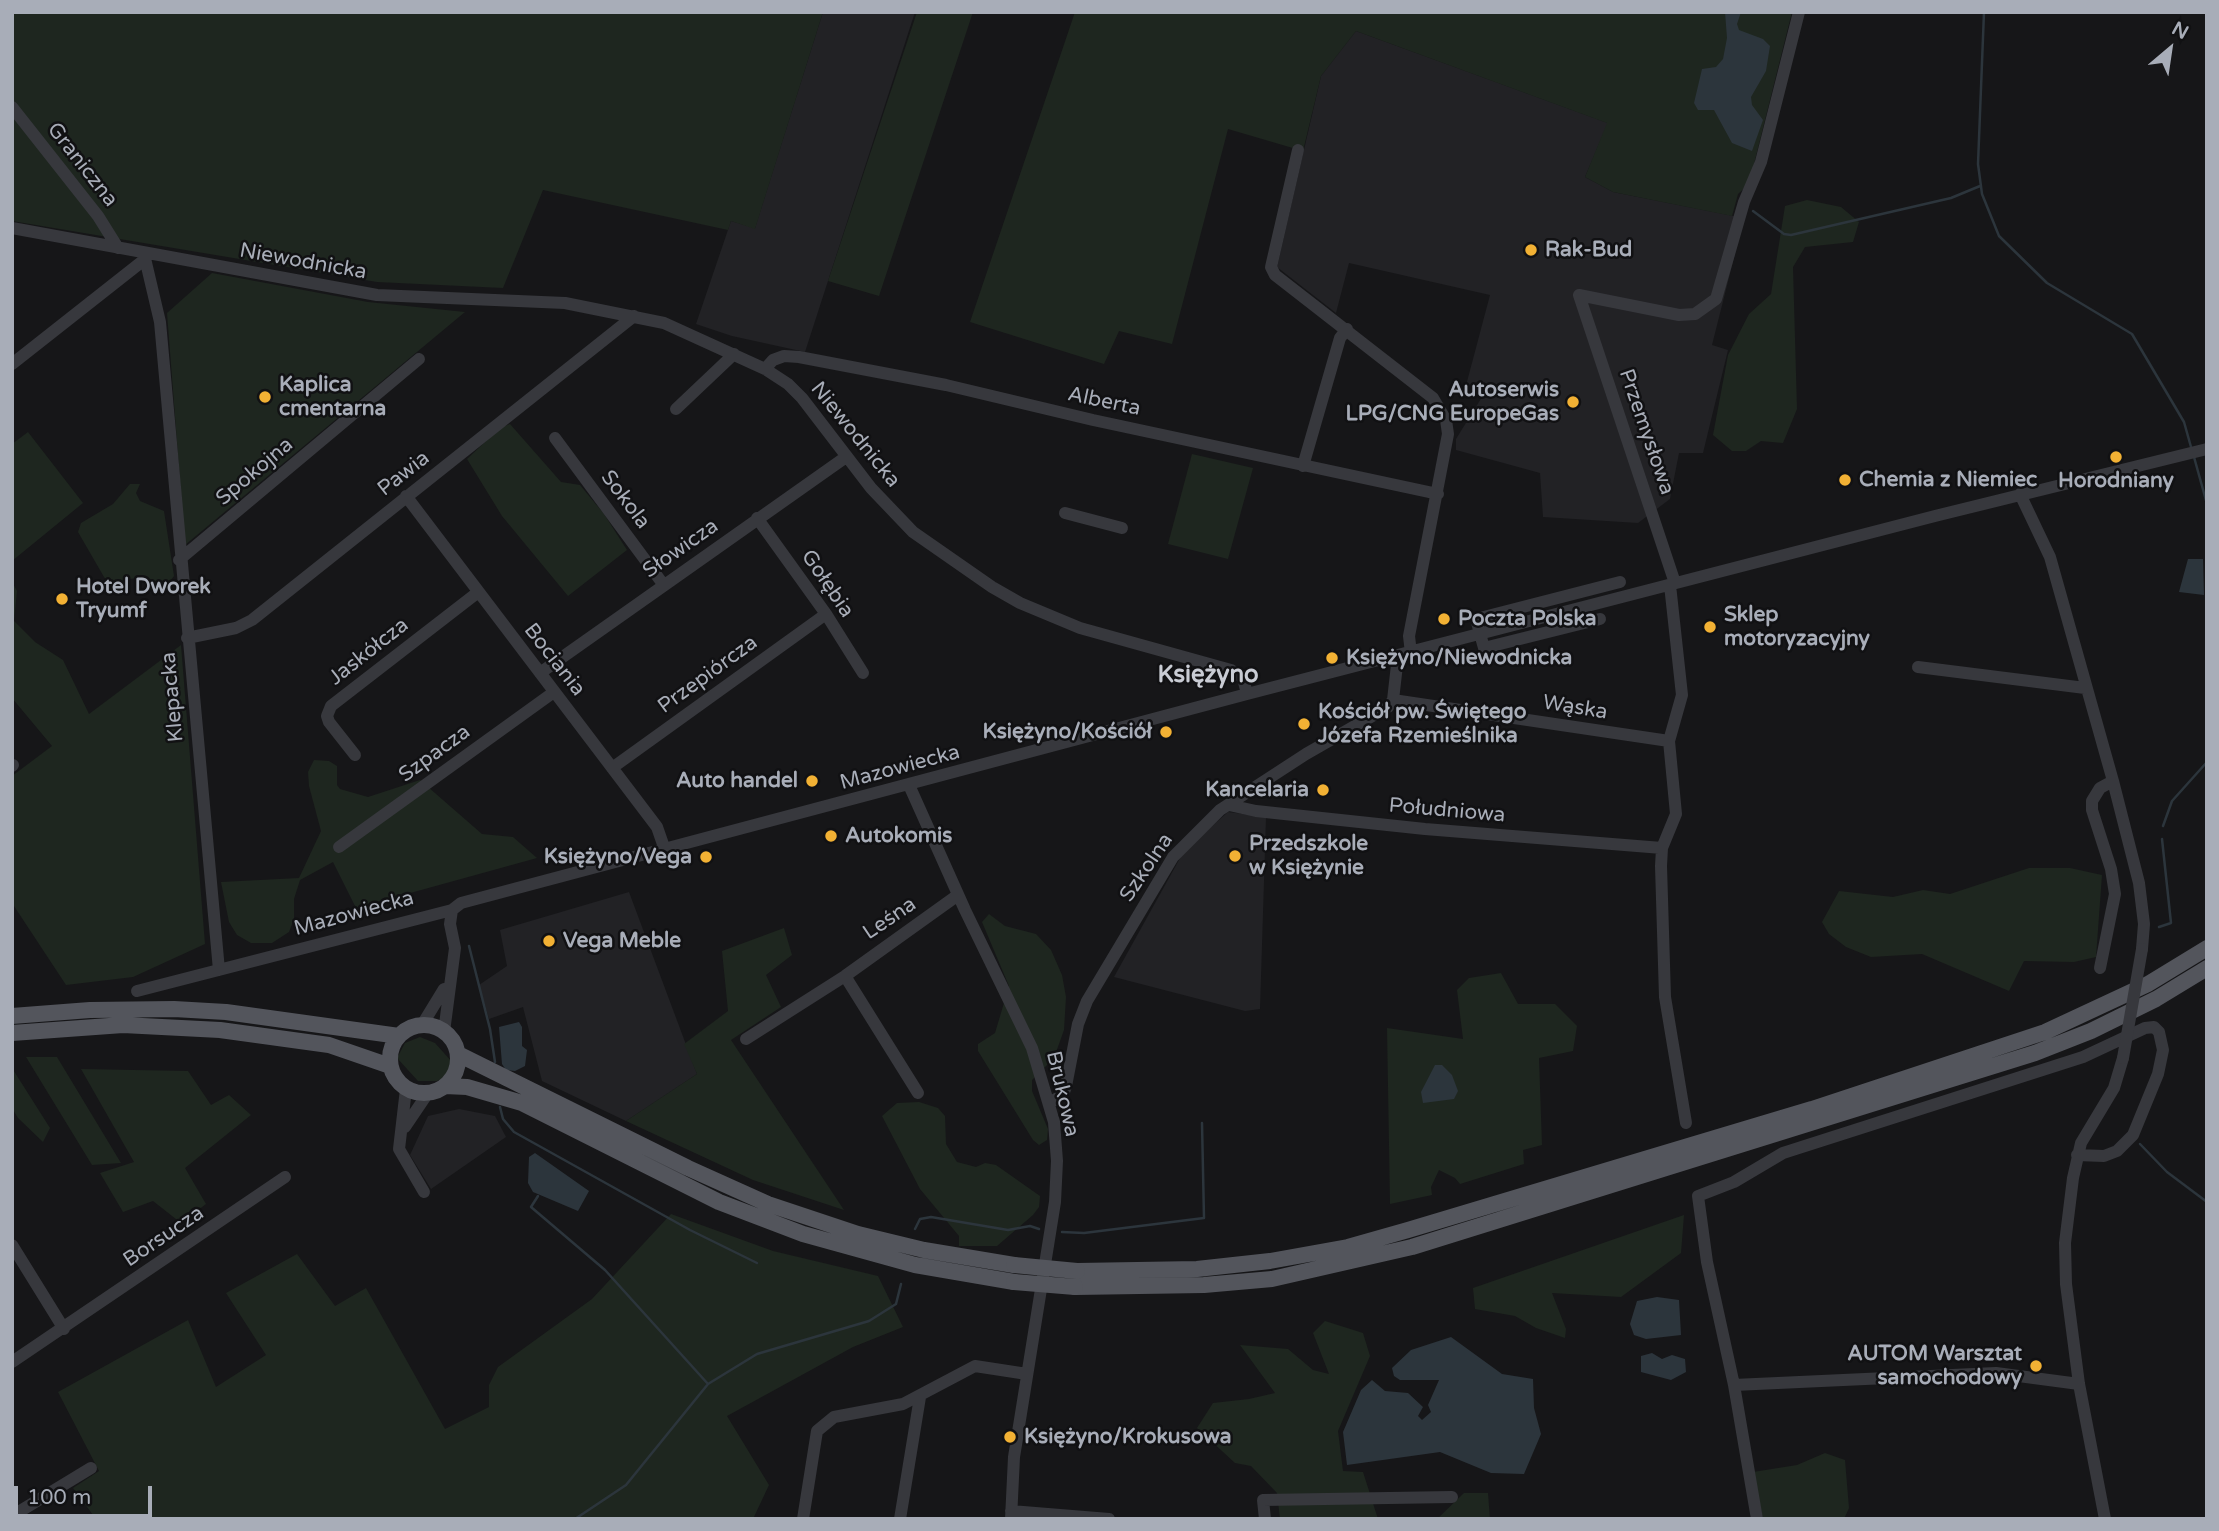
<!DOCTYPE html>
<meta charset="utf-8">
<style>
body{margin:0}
#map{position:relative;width:2219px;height:1531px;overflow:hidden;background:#161618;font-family:"Varela Round",sans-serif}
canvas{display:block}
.frame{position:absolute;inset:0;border:14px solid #a8adb8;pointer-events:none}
.north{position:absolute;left:2135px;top:14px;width:70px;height:70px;-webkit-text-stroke:5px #111113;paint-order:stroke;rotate:29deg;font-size:19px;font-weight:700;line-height:28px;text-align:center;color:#a8adb8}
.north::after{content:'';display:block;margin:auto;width:24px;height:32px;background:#a8adb8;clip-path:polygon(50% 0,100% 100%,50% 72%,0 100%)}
.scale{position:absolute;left:14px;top:1486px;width:138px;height:32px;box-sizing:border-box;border:4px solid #a8adb8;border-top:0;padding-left:9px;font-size:21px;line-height:24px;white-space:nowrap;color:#a8adb8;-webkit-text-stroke:5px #111113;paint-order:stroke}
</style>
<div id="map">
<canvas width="2219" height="1531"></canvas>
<div class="frame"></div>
<div class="north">N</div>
<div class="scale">100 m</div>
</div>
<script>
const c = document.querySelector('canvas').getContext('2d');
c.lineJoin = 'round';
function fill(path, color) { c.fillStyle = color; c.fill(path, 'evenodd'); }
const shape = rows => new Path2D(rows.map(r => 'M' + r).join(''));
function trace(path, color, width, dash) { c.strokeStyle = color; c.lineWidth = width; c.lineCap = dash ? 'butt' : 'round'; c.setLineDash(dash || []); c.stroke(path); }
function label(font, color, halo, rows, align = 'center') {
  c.font = font + ' "Varela Round",sans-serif'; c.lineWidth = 5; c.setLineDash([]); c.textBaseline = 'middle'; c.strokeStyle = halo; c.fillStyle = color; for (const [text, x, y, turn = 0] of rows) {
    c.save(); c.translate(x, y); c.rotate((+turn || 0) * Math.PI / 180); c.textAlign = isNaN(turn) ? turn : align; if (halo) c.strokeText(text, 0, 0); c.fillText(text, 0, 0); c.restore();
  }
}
fill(shape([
 [823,12,915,12,805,352,732,336,696,324,731,221,755,228],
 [1356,31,1608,123,1585,177,1613,192,1744,218,1712,345,1728,350,1703,453,1679,453,1670,499,1638,523,1543,517,1540,473,1456,450,1456,439,1482,397,1464,393,1490,295,1349,263,1336,313,1277,267,1321,76],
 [1228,812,1266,817,1260,1009,1245,1011,1114,977,1184,851],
 [629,892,697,1074,626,1121,542,1081,523,1007,489,1019,479,985,507,966,500,930],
 [459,1109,495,1116,506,1137,431,1189,410,1155,428,1116]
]), '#222225');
fill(shape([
 [12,12,823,12,755,229,731,221,728,230,543,190,503,288,377,282,12,221],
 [917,12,973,12,879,296,828,281],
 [1075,12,1792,12,1749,184,1738,194,1732,216,1613,192,1585,177,1607,123,1356,31,1321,76,1303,151,1228,129,1172,344,1119,331,1104,364,970,322],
 [1807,200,1841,207,1859,222,1853,242,1805,247,1793,267,1797,409,1783,443,1761,441,1746,451,1732,451,1713,435,1728,355,1749,314,1771,294,1785,206],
 [212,273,368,302,465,312,185,545,167,313],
 [510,424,561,482,580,485,604,514,627,550,568,596,502,516,467,459,500,428],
 [28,432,83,503,12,561,12,444],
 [1192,454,1253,468,1228,559,1168,544],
 [130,484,140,484,136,493,140,501,164,511,174,576,163,590,138,578,129,579,115,591,104,577,78,532,81,523,113,504],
 [12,582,17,591,14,621,35,642,63,660,89,714,181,645,205,944,133,977,66,985,12,903,12,776,52,746,12,698],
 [314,760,329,761,337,766,337,785,340,789,368,797,420,780,482,834,513,837,537,858,356,908,333,862,300,880,294,899,294,919,289,932,272,943,251,943,237,935,229,922,221,882,299,878,321,831,309,786,308,772],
 [2029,868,2070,868,2102,875,2096,957,2074,962,2024,961,2009,991,1922,954,1871,957,1846,947,1829,934,1822,922,1839,891,1893,897,1923,890,1950,894],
 [989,914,1005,926,1036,934,1051,950,1062,975,1066,997,1064,1030,1054,1058,1032,1080,1032,1091,1048,1129,1047,1140,1039,1145,1033,1140,978,1051,978,1044,995,1033,1009,986,982,922],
 [784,928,792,955,766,975,781,1007,731,1040,844,1210,753,1180,626,1121,697,1074,684,1044,728,1011,722,951],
 [1501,973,1518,1004,1555,1004,1577,1026,1573,1051,1539,1058,1542,1145,1523,1150,1524,1164,1460,1184,1455,1178,1439,1170,1431,1187,1432,1195,1390,1204,1387,1028,1463,1039,1457,990,1469,978],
 [420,1037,435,1043,452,1062,446,1076,437,1081,418,1081,397,1058,405,1043],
 [26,1057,57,1057,121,1163,92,1165],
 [12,1068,50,1128,43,1142,18,1118,12,1108],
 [81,1069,188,1071,211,1105,229,1095,251,1115,185,1168,206,1204,181,1223,153,1201,123,1212,100,1173,134,1162],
 [919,1102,938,1108,945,1116,946,1144,957,1162,976,1167,985,1163,996,1165,1040,1196,1039,1207,1033,1215,997,1246,959,1246,959,1236,920,1189,882,1116,897,1103],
 [671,1214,773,1251,878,1276,903,1327,853,1347,727,1416,769,1485,753,1519,96,1519,73,1488,99,1471,58,1392,188,1320,216,1387,266,1355,226,1293,297,1254,335,1306,366,1288,445,1429,489,1407,489,1385,498,1367,592,1299],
 [1684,1215,1681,1253,1621,1297,1552,1293,1566,1329,1565,1338,1536,1328,1515,1316,1475,1309,1473,1288],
 [1325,1321,1363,1333,1370,1356,1338,1431,1343,1471,1363,1472,1378,1519,1280,1519,1277,1493,1251,1466,1235,1463,1197,1428,1213,1403,1249,1399,1275,1393,1240,1345,1288,1349,1313,1370,1329,1374,1313,1333],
 [1825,1453,1845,1460,1849,1508,1844,1519,1763,1519,1753,1472,1797,1465],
 [1464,1493,1488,1493,1490,1519,1437,1519]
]), '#1e261f');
fill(shape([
 [1725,12,1741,12,1737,24,1739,30,1763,39,1770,46,1766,71,1751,97,1752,105,1763,120,1752,151,1732,143,1714,110,1698,110,1694,103,1702,69,1716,67,1723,59,1727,38],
 [2188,559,2203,559,2204,595,2179,592],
 [519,1022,522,1027,522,1046,527,1050,525,1066,515,1071,506,1070,502,1064,499,1027],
 [1435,1065,1442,1065,1452,1075,1458,1091,1454,1099,1423,1103,1421,1092],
 [535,1153,589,1191,578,1211,533,1192,528,1183,529,1157],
 [1657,1297,1679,1300,1681,1335,1646,1339,1634,1335,1630,1324,1637,1301],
 [1451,1337,1502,1374,1533,1379,1534,1408,1541,1434,1524,1474,1491,1473,1440,1452,1347,1465,1343,1432,1361,1390,1372,1380,1385,1391,1408,1393,1423,1407,1418,1416,1422,1420,1431,1412,1428,1405,1439,1380,1400,1380,1394,1376,1392,1368,1411,1350],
 [1652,1353,1662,1359,1672,1355,1685,1359,1686,1372,1671,1380,1641,1372,1641,1356]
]), '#2c353c');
trace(shape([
 [1984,12,1978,164,1982,194,1999,236,2047,283,2132,334,2184,422,2191,447],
 [1753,211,1784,234,1791,235,1951,198,1980,186],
 [2194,457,2207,504],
 [2163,826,2172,801,2207,762],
 [2159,927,2171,923,2162,839],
 [469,946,490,1029,495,1062],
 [500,1107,503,1119,514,1132,690,1230,757,1263],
 [2140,1144,2167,1172,2207,1202],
 [538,1196,531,1207,605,1270,708,1384,626,1485,575,1519],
 [915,1229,920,1219,931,1217,1008,1230,1030,1226,1039,1229],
 [1062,1232,1084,1233,1204,1218,1202,1123],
 [708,1384,757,1354,869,1321,896,1304,901,1284]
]), '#2c353c', 2.5);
trace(shape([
 [12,107,98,216,118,248],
 [1298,150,1271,267,1275,275,1433,398,1446,420,1448,434,1409,636,1411,653],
 [12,228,377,295,565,303,664,323,765,369,788,384,802,398,871,488,913,532,992,587,1020,603,1080,628,1231,670,1243,678,1247,694],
 [144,254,160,322,219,970],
 [1579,295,1679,315,1695,314,1716,299,1744,202,1761,162,1799,12],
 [1579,295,1675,583],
 [12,364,144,260],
 [765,369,773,360,784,356,799,357,946,385,1093,420,1438,494],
 [676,409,734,354],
 [555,438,663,584],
 [1303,466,1340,338,1347,329],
 [2020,494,2050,557,2113,781,2100,788,2092,801,2092,810,2111,869,2115,894,2100,968],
 [406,496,657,827,665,850],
 [1065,513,1122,528],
 [757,518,826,614,863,673],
 [179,560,419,359],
 [1670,585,1682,695,1669,741,1676,814,1662,848,1661,866,1665,997,1686,1123],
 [1600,619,1484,648,1476,619,1620,582],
 [187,638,236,628,252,620,634,316],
 [1918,667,2085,688],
 [540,673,846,457],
 [1393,700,1669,741],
 [355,755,329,722,327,716,331,706,477,593],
 [12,766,13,765],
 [612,768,826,614],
 [2113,781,2139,883,2144,924,2142,949],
 [909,785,965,910,1032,1048,1054,1122,1057,1161,1055,1202,1014,1457,1011,1519],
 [1229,805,1256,811,1425,829,1662,848],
 [339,847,554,692],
 [845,976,918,1093],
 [137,991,452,910,461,903,1247,694,1935,516,2207,449],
 [422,1025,444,989],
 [444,1032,455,948,450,924,452,910],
 [746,1039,845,976,958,895],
 [406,1089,399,1149,424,1192],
 [1049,1103,1063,1095,1066,1086,1078,1024,1087,1001,1173,857,1220,810,1306,754,1388,707,1393,700,1398,656],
 [405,1127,428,1093],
 [12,1245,64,1329],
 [12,1362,285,1177],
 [1734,1385,1996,1373,2079,1384],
 [1011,1511,1109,1519],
 [12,1516,91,1468],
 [803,1519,817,1431,834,1417,903,1404,975,1366,1027,1374],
 [900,1519,920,1397],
 [1265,1519,1263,1500,1452,1497],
 [1757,1519,1734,1385,1707,1262,1698,1196,1734,1182,1783,1153,2083,1057,2145,1028,2154,1027,2159,1032,2163,1050,2158,1074,2133,1135,2117,1151,2104,1156,2077,1155],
 [2105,1519,2079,1384,2066,1284,2065,1243,2073,1178,2081,1143,2114,1088,2123,1058]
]), '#37383d', 12);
trace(shape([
 [12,1016,90,1010,174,1009,226,1012,399,1036],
 '390 1059a34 34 0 1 1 68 0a34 34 0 1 1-68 0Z',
 [12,1033,123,1025,220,1030,329,1045,390,1066],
 [458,1054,688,1168,768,1204,858,1234,924,1250,1014,1265],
 [445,1086,467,1087,522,1103,719,1202,803,1234,915,1265,1014,1282],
 [1077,1271,1197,1269,1270,1261,1348,1247,1408,1230,1812,1109,2045,1032,2148,984,2207,948],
 [1075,1287,1204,1285,1272,1279,1412,1247,2035,1053,2091,1031,2156,999,2207,968]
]), '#53555c', 16);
trace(shape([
 [2123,1058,2142,949]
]), '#37383d', 12);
trace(shape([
 [1014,1265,1077,1271],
 [1014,1282,1075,1287]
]), '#53555c', 16);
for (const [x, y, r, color] of [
 [1531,250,7,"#f2b134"],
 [265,397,7,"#f2b134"],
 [1573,402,7,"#f2b134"],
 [2116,457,7,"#f2b134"],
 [1845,480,7,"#f2b134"],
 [62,599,7,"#f2b134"],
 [1444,619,7,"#f2b134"],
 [1710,627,7,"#f2b134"],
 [1332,658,7,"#f2b134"],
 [1304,724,7,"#f2b134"],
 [1166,732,7,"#f2b134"],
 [812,781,7,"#f2b134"],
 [1323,790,7,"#f2b134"],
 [831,836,7,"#f2b134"],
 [1235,856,7,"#f2b134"],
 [706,857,7,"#f2b134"],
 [549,941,7,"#f2b134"],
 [2036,1366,7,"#f2b134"],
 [1010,1437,7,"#f2b134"]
]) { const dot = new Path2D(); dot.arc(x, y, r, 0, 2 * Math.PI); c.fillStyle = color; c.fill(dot); trace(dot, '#111113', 2.5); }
label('21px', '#a8adb8', '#111113', [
 ["Graniczna",82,165,52],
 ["Niewodnicka",303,262,10],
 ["Alberta",1104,402,12],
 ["Przemysłowa",1646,432,71],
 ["Niewodnicka",855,435,51],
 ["Spokojna",255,472,-40],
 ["Pawia",404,474,-38],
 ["Sokola",625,500,53],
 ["Słowicza",681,549,-35],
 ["Gołębia",827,584,56],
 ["Jaskółcza",369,652,-38],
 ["Bociania",554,660,52],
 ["Przepiórcza",708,675,-36],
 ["Klepacka",173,697,-95],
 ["Wąska",1575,708,9],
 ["Szpacza",435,754,-36],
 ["Mazowiecka",900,768,-15],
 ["Południowa",1447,811,5],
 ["Szkolna",1147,868,-56],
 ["Mazowiecka",354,914,-15],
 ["Leśna",890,919,-34],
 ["Brukowa",1062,1094,77],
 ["Borsucza",164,1237,-34]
]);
label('bold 21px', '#a8adb8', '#111113', [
 ["Rak-Bud",1545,250],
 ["Kaplica",279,385],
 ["cmentarna",279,409],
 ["Autoserwis",1559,390,"right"],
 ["LPG/CNG EuropeGas",1559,414,"right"],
 ["Chemia z Niemiec",1859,480],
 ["Horodniany",2116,481,"center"],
 ["Hotel Dworek",76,587],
 ["Tryumf",76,611],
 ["Sklep",1724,615],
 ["motoryzacyjny",1724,639],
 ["Poczta Polska",1458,619],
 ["Księżyno/Niewodnicka",1346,658],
 ["Kościół pw. Świętego",1318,712],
 ["Józefa Rzemieślnika",1318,736],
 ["Księżyno/Kościół",1152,732,"right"],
 ["Auto handel",798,781,"right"],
 ["Kancelaria",1309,790,"right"],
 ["Autokomis",845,836],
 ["Przedszkole",1249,844],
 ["w Księżynie",1249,868],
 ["Księżyno/Vega",692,857,"right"],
 ["Vega Meble",563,941],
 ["AUTOM Warsztat",2022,1354,"right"],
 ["samochodowy",2022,1378,"right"],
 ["Księżyno/Krokusowa",1024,1437]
], 'left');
label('bold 24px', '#c9ccd4', '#111113', [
 ["Księżyno",1208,676]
]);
</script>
